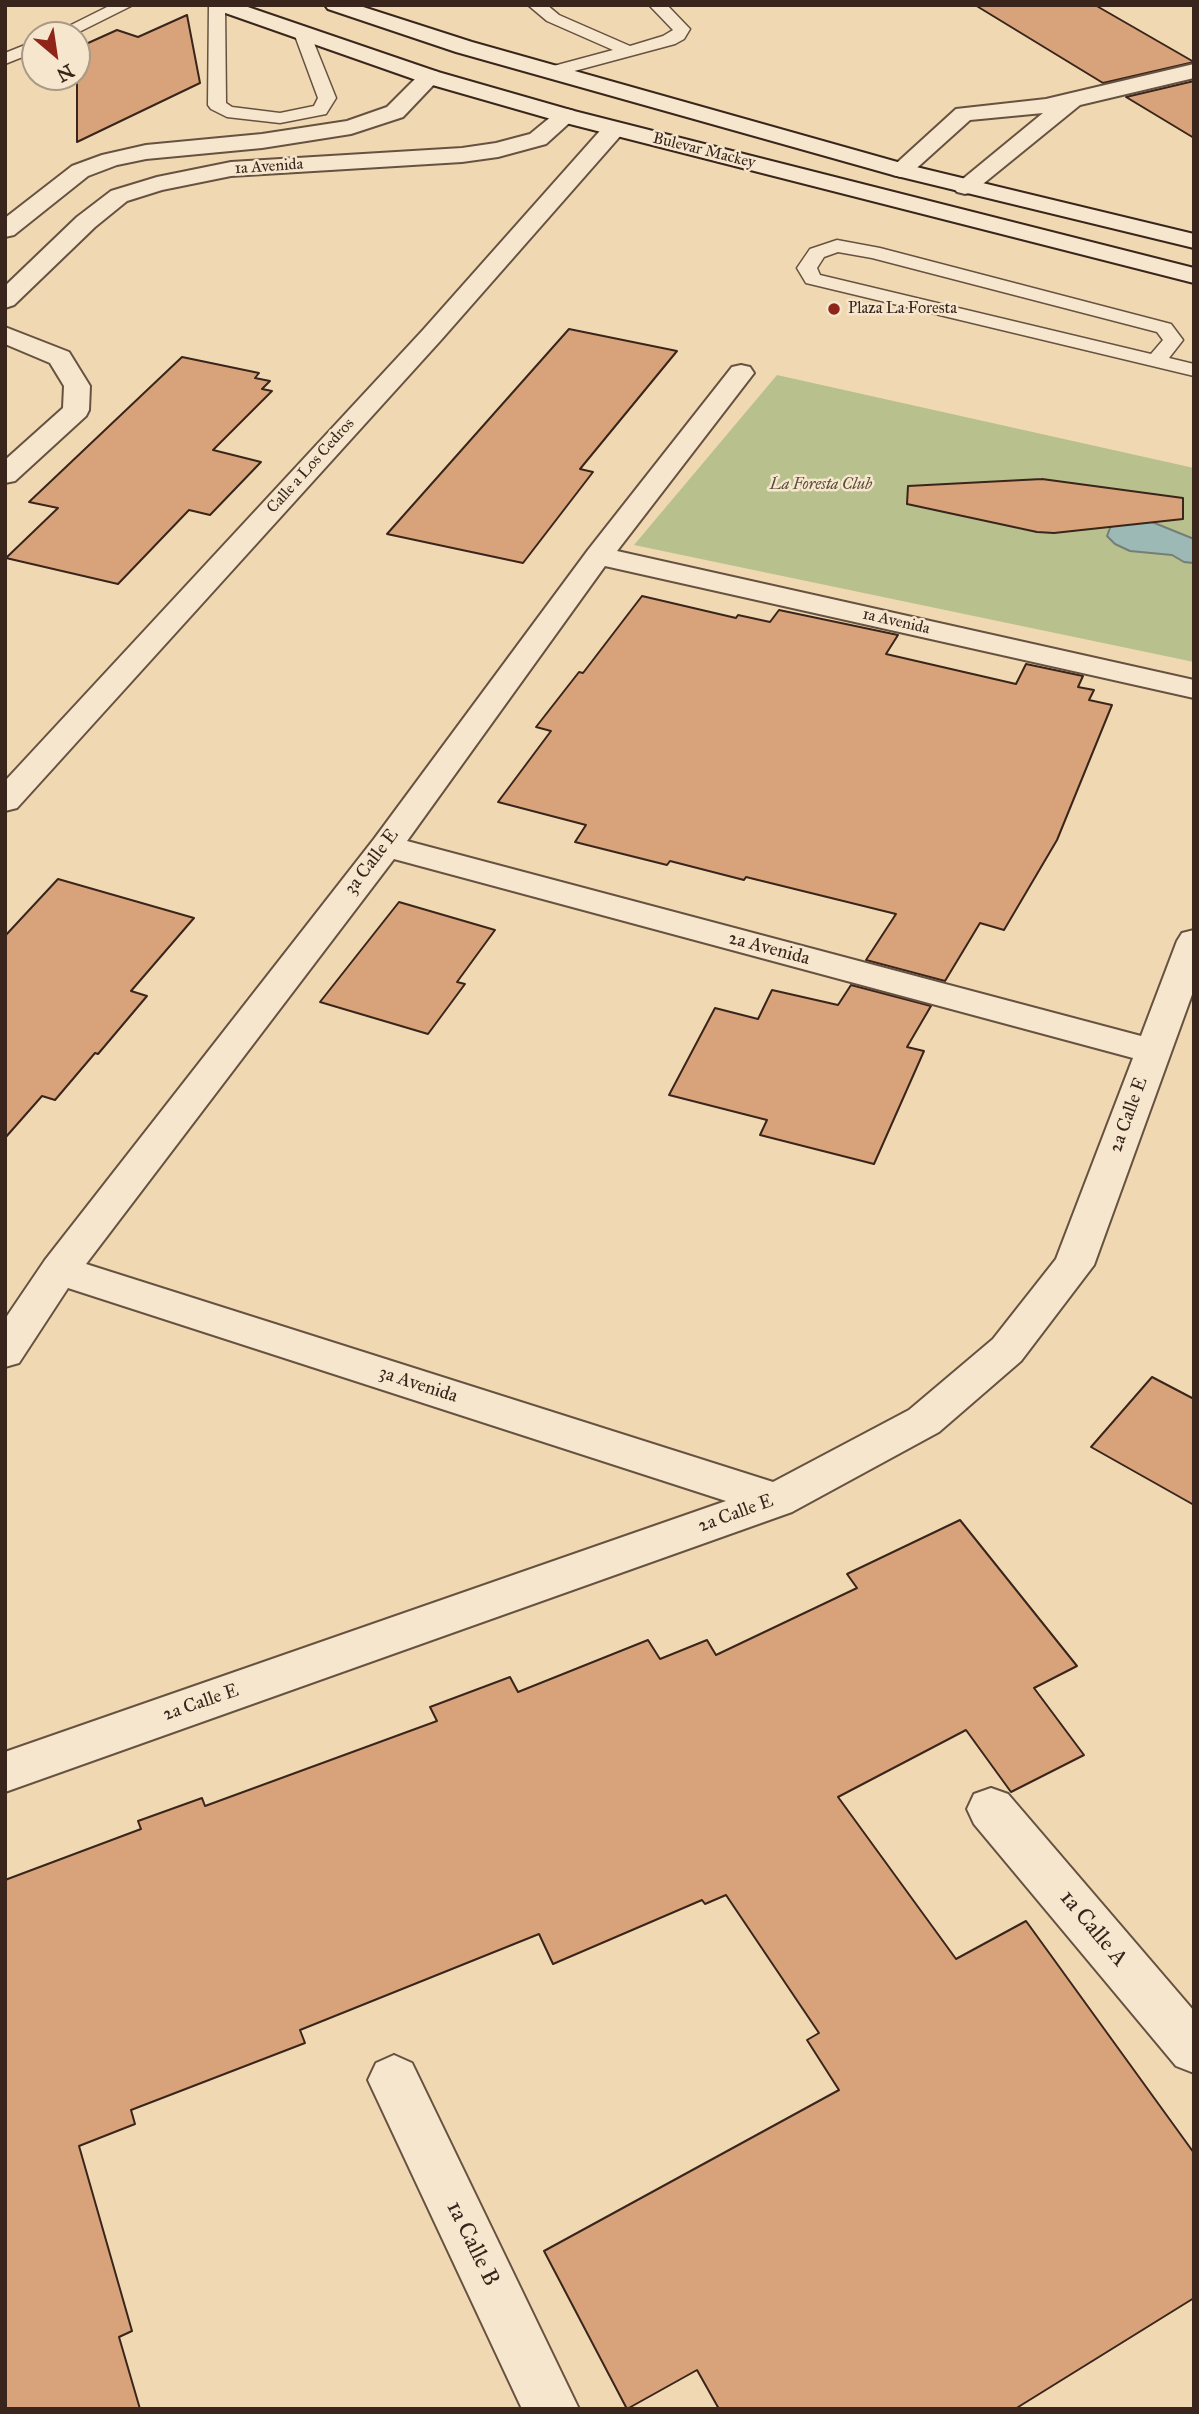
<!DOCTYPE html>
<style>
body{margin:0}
#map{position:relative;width:1199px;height:2414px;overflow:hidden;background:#f0d9b2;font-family:"IM FELL Great Primer",serif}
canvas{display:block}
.frame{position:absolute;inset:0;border:7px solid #39251b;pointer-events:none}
.north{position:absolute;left:21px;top:21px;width:70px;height:70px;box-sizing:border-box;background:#f5e6cd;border:2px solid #aa9986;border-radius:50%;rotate:151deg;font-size:19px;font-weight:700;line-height:28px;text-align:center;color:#39251b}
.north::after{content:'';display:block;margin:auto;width:24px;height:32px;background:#8f2418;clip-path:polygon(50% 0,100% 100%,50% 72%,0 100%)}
</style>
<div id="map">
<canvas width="1199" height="2414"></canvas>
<div class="frame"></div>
<div class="north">N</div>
</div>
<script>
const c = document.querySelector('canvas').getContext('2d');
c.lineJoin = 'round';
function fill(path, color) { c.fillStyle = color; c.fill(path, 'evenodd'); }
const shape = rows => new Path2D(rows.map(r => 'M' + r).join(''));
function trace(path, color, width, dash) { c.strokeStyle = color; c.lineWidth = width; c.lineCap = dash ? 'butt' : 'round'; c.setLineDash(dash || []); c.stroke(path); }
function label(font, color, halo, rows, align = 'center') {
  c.font = font + ' "IM FELL Great Primer",serif'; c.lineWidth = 5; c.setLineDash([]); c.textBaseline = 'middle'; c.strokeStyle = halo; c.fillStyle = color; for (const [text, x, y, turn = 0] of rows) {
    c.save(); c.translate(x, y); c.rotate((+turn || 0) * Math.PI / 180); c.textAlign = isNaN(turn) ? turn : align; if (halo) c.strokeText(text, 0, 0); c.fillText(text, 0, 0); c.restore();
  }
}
fill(shape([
 [777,375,1194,468,1194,662,634,545]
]), '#b8c08d');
const water = shape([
 [1122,516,1152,522,1194,539,1194,563,1184,562,1172,555,1130,551,1115,544,1107,536,1110,528,1122,516]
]);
fill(water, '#9db9b5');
trace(water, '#757e77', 2);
const building = shape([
 [975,5,1095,5,1194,62,1103,83,975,5],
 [187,15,200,83,77,142,77,48,117,30,138,37,187,15],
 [1194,81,1194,138,1126,97,1194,81],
 [569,329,677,351,580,469,593,472,523,563,387,534,569,329],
 [182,357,259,373,255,378,270,381,262,389,272,391,213,450,261,462,210,515,189,510,118,584,6,558,58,508,29,502,182,357],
 [1042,479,1183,498,1183,519,1054,533,1037,532,907,504,908,486,1042,479],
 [642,596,736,618,738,615,770,622,779,610,898,635,886,654,1016,684,1026,664,1083,676,1078,687,1094,690,1089,700,1112,705,1057,840,1004,930,980,923,945,981,866,960,896,914,746,877,744,880,670,861,667,865,575,842,586,825,498,802,551,731,536,727,579,672,583,673,642,596],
 [58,879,194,918,131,991,147,996,98,1054,95,1053,55,1100,42,1096,5,1138,5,936,58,879],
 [399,902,495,930,457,982,465,984,428,1034,320,1002,399,902],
 [851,985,931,1006,907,1047,924,1051,874,1164,760,1135,767,1120,669,1095,715,1008,758,1019,772,990,838,1005,851,985],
 [1152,1377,1194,1399,1194,1505,1091,1447,1152,1377],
 [960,1520,1077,1666,1034,1688,1084,1755,1011,1792,966,1730,838,1797,956,1959,1026,1921,1194,2153,1194,2298,1015,2409,719,2409,697,2370,627,2409,544,2251,839,2090,807,2040,819,2033,726,1895,705,1904,702,1900,553,1964,539,1934,300,2030,305,2043,131,2110,135,2124,79,2146,132,2331,119,2337,140,2409,5,2409,5,1880,141,1829,138,1821,202,1798,205,1806,437,1721,430,1707,510,1677,518,1692,648,1640,660,1659,707,1640,716,1655,857,1588,847,1574,960,1520]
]);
fill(building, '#d8a37a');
trace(building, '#39251b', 2);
const service = shape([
 [111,5,133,5,73,35,51,35,111,5],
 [209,5,225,5,226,103,232,107,280,113,314,106,318,98,294,33,302,28,310,33,336,98,326,114,280,123,227,117,211,109,208,105,209,5],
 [528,5,547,5,559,15,630,46,663,36,673,30,649,5,667,5,690,29,684,39,675,44,552,77,544,72,546,68,613,50,547,21,528,5],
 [35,41,35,52,5,64,5,53,35,41],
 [837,240,880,248,1171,324,1183,340,1169,358,1194,364,1194,376,806,283,797,268,810,249,837,240],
 [838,252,872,258,1157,332,1163,340,1151,354,820,275,817,268,824,257,838,252]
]);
const minor = shape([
 [1194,64,1194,78,1080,105,973,192,965,194,957,192,953,187,1043,113,970,120,909,175,901,177,893,175,889,170,956,109,1046,99,1194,64],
 [430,70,438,72,441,77,403,117,351,134,262,148,146,159,117,165,88,176,14,235,5,237,5,218,72,166,102,155,146,145,262,134,347,121,387,107,422,72,430,70],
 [566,109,574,111,577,116,546,144,498,157,462,162,231,176,162,190,127,201,95,227,14,305,5,308,5,286,77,217,111,191,157,177,231,162,462,148,496,143,530,134,558,111,566,109],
 [614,122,622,124,625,129,622,134,441,340,17,808,5,811,5,781,423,330,606,124,614,122],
 [5,327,69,352,90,386,89,410,86,416,15,481,5,483,5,460,63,408,64,386,50,363,5,344,5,327],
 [741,365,750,367,754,373,617,551,1194,680,1194,698,605,566,407,841,1141,1036,1177,941,1182,933,1194,930,1194,989,1094,1265,1021,1361,939,1432,792,1512,5,1792,5,1752,726,1501,68,1288,19,1363,5,1367,5,1319,45,1260,374,839,588,550,732,367,741,365],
 [394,859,1133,1058,1056,1259,993,1339,909,1410,773,1482,86,1264,394,859],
 [991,1788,1008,1794,1194,2011,1194,2073,1176,2066,974,1824,967,1809,974,1794,991,1788],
 [394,2055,412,2063,579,2409,522,2409,368,2080,376,2063,394,2055]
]);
const secondary = shape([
 [211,5,242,5,438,72,574,111,1194,268,1194,283,558,121,422,82,214,9,211,5],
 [325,5,357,5,472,42,908,165,1194,234,1194,248,893,175,456,52,328,9,325,5]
]);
trace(service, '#675241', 3);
trace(minor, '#675241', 4);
trace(secondary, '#39251b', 4);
fill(service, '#f5e6cd');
fill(minor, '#f5e6cd');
fill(secondary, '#f5e6cd');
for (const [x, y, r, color] of [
 [834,309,7,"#8f2418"]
]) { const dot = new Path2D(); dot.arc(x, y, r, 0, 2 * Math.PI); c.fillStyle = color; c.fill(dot); trace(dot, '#f5e6cd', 2.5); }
label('16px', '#39251b', '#f5e6cd', [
 ["Bulevar Mackey",704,151,14],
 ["1a Avenida",269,167,-4],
 ["Calle a Los Cedros",311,466,-48],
 ["1a Avenida",896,622,13]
]);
label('16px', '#39251b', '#f5e6cd', [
 ["Plaza La Foresta",848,309]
], 'left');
label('italic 16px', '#594c38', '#f5e6cd', [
 ["La Foresta Club",821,485]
]);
label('19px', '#39251b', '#f5e6cd', [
 ["3a Calle E",372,862,-53],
 ["2a Avenida",769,949,15],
 ["2a Calle E",1129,1115,-70],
 ["3a Avenida",418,1385,18],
 ["2a Calle E",736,1514,-20],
 ["2a Calle E",201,1703,-19]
]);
label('23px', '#39251b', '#f5e6cd', [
 ["1a Calle A",1093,1929,50],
 ["1a Calle B",472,2244,64]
]);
</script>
